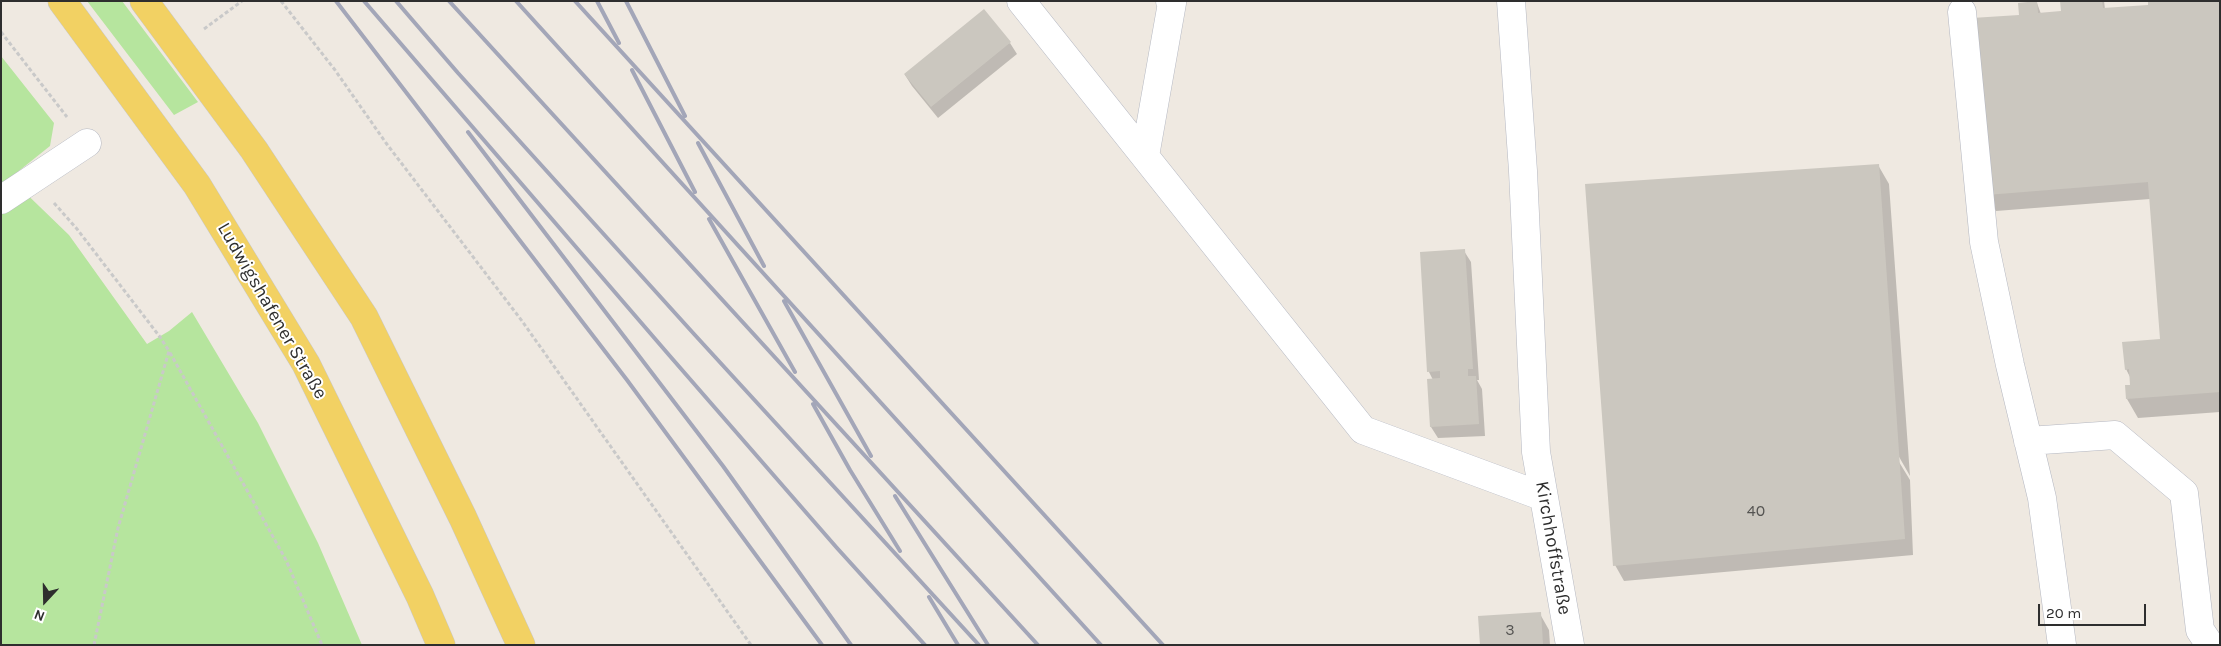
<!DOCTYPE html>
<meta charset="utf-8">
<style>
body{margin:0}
#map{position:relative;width:2221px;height:646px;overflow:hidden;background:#efe9e1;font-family:Karla,sans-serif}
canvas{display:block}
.frame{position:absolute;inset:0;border:2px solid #2e2e2e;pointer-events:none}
.north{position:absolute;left:20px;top:576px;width:50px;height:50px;-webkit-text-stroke:4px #fff;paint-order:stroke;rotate:201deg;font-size:14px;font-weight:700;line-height:20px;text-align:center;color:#2e2e2e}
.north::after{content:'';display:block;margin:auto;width:18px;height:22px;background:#2e2e2e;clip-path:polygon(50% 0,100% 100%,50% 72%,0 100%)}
.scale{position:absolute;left:2038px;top:604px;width:108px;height:22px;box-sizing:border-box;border:2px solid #2e2e2e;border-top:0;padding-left:6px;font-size:15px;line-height:18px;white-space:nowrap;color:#2e2e2e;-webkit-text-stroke:4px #fff;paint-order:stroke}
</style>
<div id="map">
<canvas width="2221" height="646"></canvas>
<div class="frame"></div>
<div class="north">N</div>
<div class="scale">20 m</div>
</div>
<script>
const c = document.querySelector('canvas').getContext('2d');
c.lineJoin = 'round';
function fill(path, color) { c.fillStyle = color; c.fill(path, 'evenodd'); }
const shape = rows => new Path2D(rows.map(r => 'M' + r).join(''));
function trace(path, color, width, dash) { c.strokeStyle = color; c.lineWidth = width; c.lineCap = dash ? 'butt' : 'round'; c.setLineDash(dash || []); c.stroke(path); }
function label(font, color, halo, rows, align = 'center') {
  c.font = font + ' Karla,sans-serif'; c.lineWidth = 4; c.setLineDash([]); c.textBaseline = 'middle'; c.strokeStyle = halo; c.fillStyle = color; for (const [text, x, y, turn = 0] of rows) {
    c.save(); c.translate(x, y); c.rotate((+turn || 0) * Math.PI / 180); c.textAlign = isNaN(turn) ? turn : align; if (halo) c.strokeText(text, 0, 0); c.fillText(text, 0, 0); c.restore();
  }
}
fill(shape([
 [87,1,122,1,198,102,174,115],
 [1,56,54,123,50,146,10,178,69,235,147,344,169,331,192,312,258,423,318,543,362,645,1,645]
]), '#b6e59e');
fill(shape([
 [2061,1,2104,1,2105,9,2220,1,2220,412,2138,418,2127,399,2132,386,2131,379,2126,369,2161,340,2150,199,1996,211,1987,195,2020,16,2037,3,2041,14,2062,13],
 [1010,43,1017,54,938,118,912,86,905,75],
 [1878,165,1889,184,1910,476,1898,455,1896,457,1910,480,1913,555,1624,581,1615,565],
 [1464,251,1471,262,1479,380,1477,380,1482,389,1485,436,1438,438,1431,427,1429,380,1433,380,1429,372,1421,253],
 [1540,614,1549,630,1550,645,1481,645]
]), '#0003');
fill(shape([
 [2037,1,2038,13,2061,11,2060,1,2102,1,2103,8,2148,5,2148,1,2220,1,2220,392,2126,399,2125,385,2130,385,2129,369,2125,370,2122,342,2160,339,2148,182,1986,195,1972,18,2019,15,2018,3],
 [984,9,1011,42,931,107,904,74],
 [1879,164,1905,539,1613,566,1585,184],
 [1465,249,1473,369,1468,369,1468,376,1476,376,1479,424,1430,427,1427,379,1440,378,1440,371,1427,372,1420,252],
 [1541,612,1543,645,1480,645,1478,616]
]), '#cbc7bf');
const minor = shape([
 [1021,1,1363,430,1544,497],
 [1511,1,1523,171,1536,452,1570,645],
 [1962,12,1984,242,2010,365,2042,498,2062,645],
 [1145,156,1172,3,1170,1],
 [1,200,87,143],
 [2028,441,2115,435,2184,493,2200,630,2210,645]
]);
const major = shape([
 [62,1,197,185,306,364,420,596,441,645],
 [144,1,254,150,364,317,463,518,521,645]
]);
trace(minor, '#b4b7c1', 29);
trace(major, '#c9c9c9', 29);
trace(shape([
 [281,1,335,70,386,143,522,321,751,645],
 [204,29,242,1],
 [1,32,67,117],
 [54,203,77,229,160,337,169,351],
 [94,645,118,528,169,351,286,560,322,645]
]), '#c9c9c9', 3, [4, 2.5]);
trace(minor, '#fff', 28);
trace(major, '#f2d163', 28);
trace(shape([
 [336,1,627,380,822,645],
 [364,1,669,355,837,548,925,645],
 [396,1,458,73,694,334,979,645],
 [449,1,1038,645],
 [516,1,1101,645],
 [575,1,1163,645],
 [597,1,619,43],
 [626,1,685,116],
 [632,70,695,192],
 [468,132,723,466,851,645],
 [698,143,764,266],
 [709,219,795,372],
 [784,301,871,456],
 [813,404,850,470,900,551],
 [895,496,988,645],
 [929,597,958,645]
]), '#a3a6b8', 4);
label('16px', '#555452', null, [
 ["40",1756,511],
 ["3",1510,630]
]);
label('19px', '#2e2e2e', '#fff', [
 ["Ludwigshafener Straße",272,311,60],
 ["Kirchhoffstraße",1553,548,80]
]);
</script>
